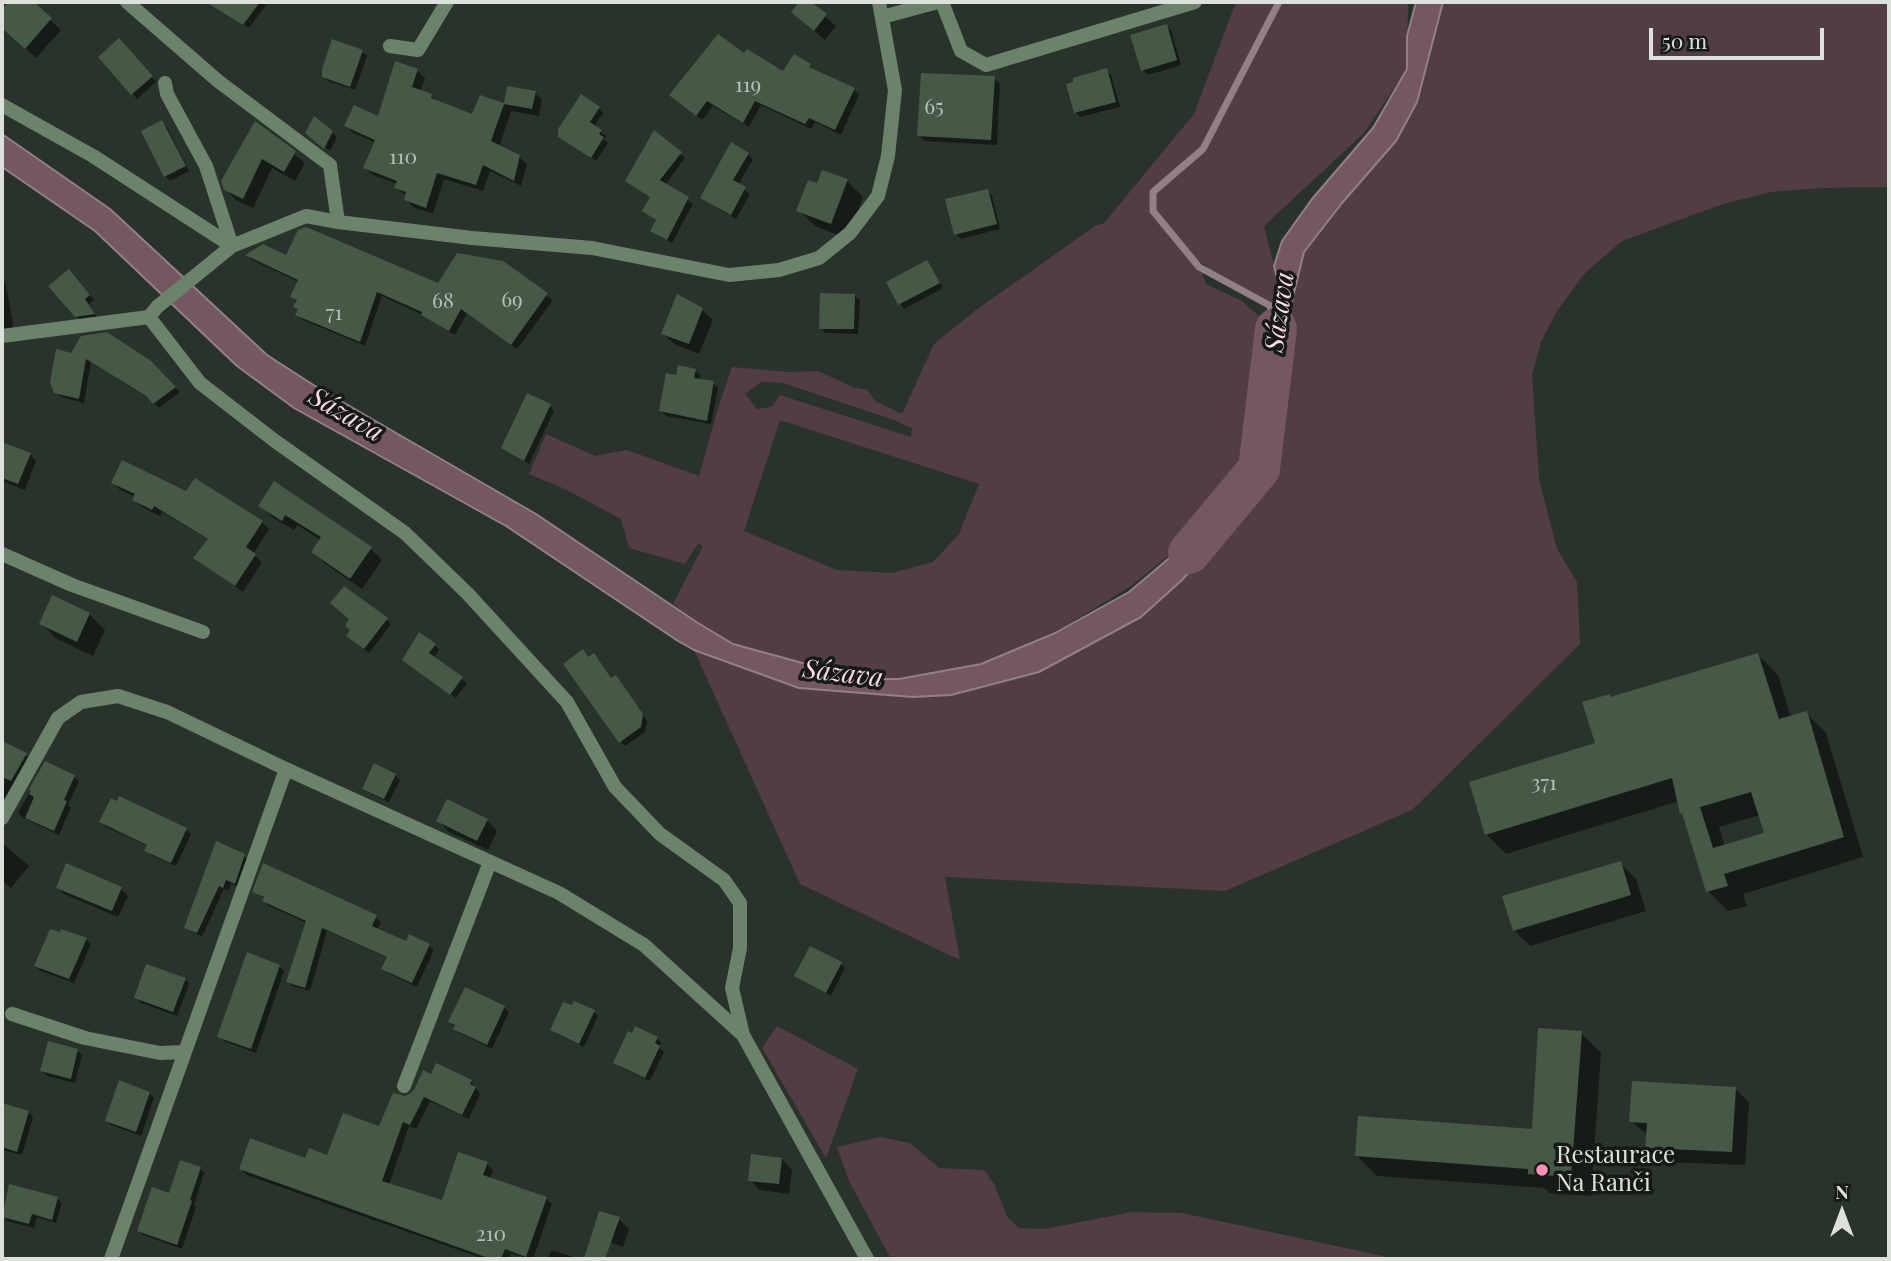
<!DOCTYPE html>
<meta charset="utf-8">
<style>
body{margin:0}
#map{position:relative;width:1891px;height:1261px;overflow:hidden;background:#2a332b;font-family:"Playfair Display",serif}
canvas{display:block}
.frame{position:absolute;inset:0;border:4px solid #dce1dc;pointer-events:none}
.north{position:absolute;left:1807px;top:1177px;width:70px;height:70px;-webkit-text-stroke:5px #161a16;paint-order:stroke;rotate:0deg;font-size:19px;font-weight:700;line-height:28px;text-align:center;color:#dce1dc}
.north::after{content:'';display:block;margin:auto;width:24px;height:32px;background:#dce1dc;clip-path:polygon(50% 0,100% 100%,50% 72%,0 100%)}
.scale{position:absolute;left:1649px;top:28px;width:175px;height:32px;box-sizing:border-box;border:4px solid #dce1dc;border-top:0;padding-left:9px;font-size:21px;line-height:24px;white-space:nowrap;color:#dce1dc;-webkit-text-stroke:5px #161a16;paint-order:stroke}
</style>
<div id="map">
<canvas width="1891" height="1261"></canvas>
<div class="frame"></div>
<div class="north">N</div>
<div class="scale">50 m</div>
</div>
<script>
const c = document.querySelector('canvas').getContext('2d');
c.lineJoin = 'round';
function fill(path, color) { c.fillStyle = color; c.fill(path, 'evenodd'); }
const shape = rows => new Path2D(rows.map(r => 'M' + r).join(''));
function trace(path, color, width, dash) { c.strokeStyle = color; c.lineWidth = width; c.lineCap = dash ? 'butt' : 'round'; c.setLineDash(dash || []); c.stroke(path); }
function label(font, color, halo, rows, align = 'center') {
  c.font = font + ' "Playfair Display",serif'; c.lineWidth = 7; c.setLineDash([]); c.textBaseline = 'middle'; c.strokeStyle = halo; c.fillStyle = color; for (const [text, x, y, turn = 0] of rows) {
    c.save(); c.translate(x, y); c.rotate((+turn || 0) * Math.PI / 180); c.textAlign = isNaN(turn) ? turn : align; if (halo) c.strokeText(text, 0, 0); c.fillText(text, 0, 0); c.restore();
  }
}
fill(shape([
 [1236,2,1408,2,1407,69,1364,133,1264,226,1281,293,1274,313,1197,260,1206,284,1242,301,1261,318,1267,347,1270,398,1262,460,1244,495,1131,586,1064,627,981,664,899,679,861,679,733,644,698,623,673,604,703,546,698,544,685,564,629,548,621,519,565,489,529,474,546,434,595,456,627,450,699,476,719,405,732,367,790,372,818,371,855,388,868,390,875,401,902,414,934,344,976,310,1095,226,1104,223,1194,114],
 [761,382,783,383,894,420,912,428,911,437,780,395,772,407,757,409,745,394],
 [780,420,979,484,959,534,933,562,892,573,837,570,744,531],
 [1443,2,1889,2,1889,187,1823,188,1771,192,1723,204,1622,241,1585,273,1557,311,1541,342,1532,375,1539,479,1557,549,1577,582,1580,644,1412,810,1225,891,945,877,960,960,800,884,694,650,799,688,913,697,951,695,1039,672,1141,617,1182,580,1262,491,1274,469,1292,301,1304,252,1342,203,1396,141,1417,102],
 [777,1026,858,1069,826,1158,762,1048],
 [880,1137,910,1143,939,1168,984,1170,994,1184,1008,1218,1019,1228,1045,1229,1132,1212,1182,1213,1397,1259,891,1259,849,1181,837,1147]
]), '#513d43');
const water = shape([
 [1416,2,1443,2,1417,102,1396,141,1342,203,1304,252,1292,301,1274,468,1262,491,1182,580,1141,617,1039,672,951,695,913,697,799,688,694,650,678,641,506,526,294,408,237,366,95,231,2,167,2,134,110,209,267,355,315,386,536,514,698,623,733,644,861,679,899,679,981,664,1055,633,1129,592,1244,495,1262,459,1270,398,1265,337,1268,309,1274,312,1281,293,1274,266,1282,241,1312,199,1373,128,1407,69,1407,36,1416,2]
]);
fill(water, '#745761');
trace(water, '#938086', 2);
fill(shape([
 [2,2,31,2,61,30,36,58,2,27],
 [224,2,262,2,266,5,249,28,221,10,226,3],
 [801,2,808,2,836,26,825,40,793,12],
 [1166,26,1171,30,1181,65,1148,75,1143,70],
 [119,41,156,82,137,99,100,57],
 [362,52,367,56,355,90,328,81,323,76],
 [745,55,784,73,794,56,816,72,854,89,859,95,841,135,815,122,811,129,761,105,749,127,713,106,702,120,677,101],
 [417,70,425,78,420,91,431,96,439,103,473,117,481,97,505,105,508,88,535,93,542,100,539,116,511,111,499,147,519,157,527,164,521,186,490,171,483,191,444,179,433,214,413,207,406,199,407,196,396,188,397,184,373,175,365,168,376,143,354,133,346,126,379,118],
 [1106,70,1111,75,1120,107,1080,117,1075,112],
 [994,78,1000,84,997,145,925,141,919,135],
 [599,108,603,113,594,127,606,136,604,139,608,143,596,161,565,141],
 [162,122,167,127,189,171,170,181,165,176],
 [255,123,305,163,295,181,272,168,253,208,236,200,225,189],
 [332,132,337,137,330,151,309,134],
 [654,133,685,158,665,185,693,204,672,243,652,231,657,221,649,215],
 [748,154,753,159,738,185,750,194,736,219,702,198],
 [823,172,847,181,863,197,848,239,815,226,799,210,818,185],
 [987,191,992,196,1000,229,961,239,956,234],
 [247,255,287,257,439,285,503,263,553,300,517,349,467,313,455,335,423,315,382,296,365,346,303,320,297,315,299,311,295,307,298,302,293,297,299,282,252,260],
 [927,262,943,288,904,309,900,304],
 [74,276,94,300,89,304,98,319,81,321,76,316],
 [2,279,6,284,14,331,2,333],
 [855,296,860,300,858,334,825,333,821,328],
 [702,310,713,320,699,354,674,344,663,334],
 [71,355,150,362,180,392,159,408,151,400,91,362,84,403,61,397,55,392],
 [695,370,700,375,699,380,713,383,718,388,711,424,666,416,661,411,678,377],
 [550,406,554,411,529,464,503,448],
 [2,444,30,454,36,461,25,490,2,481],
 [113,482,262,522,269,529,253,554,262,562,243,592,195,558,209,540,162,512,160,516,142,507,135,500,136,497,120,490],
 [274,483,371,549,382,560,362,589,324,563,313,551,321,540,297,525,294,530,272,517,260,505],
 [89,614,105,630,93,656,57,639,41,623],
 [386,619,391,624,369,653,353,641],
 [435,645,439,650,434,658,467,683,456,698,409,664],
 [1758,655,1778,675,1791,718,1806,713,1826,733,1863,857,1743,894,1747,906,1728,911,1708,891,1679,801,1506,854,1486,834,1597,744,1611,698],
 [1760,815,1766,834,1725,846,1719,827],
 [612,680,620,682,647,721,645,732,625,746,620,741],
 [2,743,26,755,32,760,2,808],
 [46,763,74,777,79,781,68,805,71,807,59,835,23,818,18,813],
 [395,775,400,780,389,802,369,793,364,788],
 [487,820,497,831,488,850,449,832,439,821],
 [101,822,186,829,191,834,176,866,151,855,146,850,148,846,106,827],
 [2,843,29,866,11,888,2,881],
 [217,843,244,856,249,861,240,887,231,884,228,891,224,889,202,937,186,928],
 [1620,863,1636,879,1646,911,1530,946,1514,930],
 [58,888,121,889,128,896,118,917,64,894],
 [254,891,376,917,381,922,377,930,407,943,429,946,434,950,417,987,388,973,383,969,388,958,327,931,310,991,292,986,288,981,307,923,269,906,264,901,265,899],
 [86,939,91,944,74,983,41,971,36,966],
 [840,963,845,968,831,996,796,976],
 [279,966,284,971,256,1053,224,1041,219,1036],
 [185,979,189,984,177,1016,141,1003,136,998],
 [465,990,504,1008,509,1012,492,1049,460,1033,450,1022],
 [594,1012,598,1016,584,1047,557,1034,552,1030],
 [1581,1033,1601,1053,1591,1196,1550,1193,1544,1188,1377,1176,1357,1156,1533,1130],
 [657,1038,661,1043,659,1048,664,1052,650,1081,620,1067,616,1063],
 [77,1050,82,1055,75,1083,47,1076,42,1071],
 [432,1076,471,1081,480,1094,469,1119,430,1101,416,1129,409,1126,389,1185,443,1202,487,1164,493,1170,490,1179,546,1198,552,1204,533,1259,511,1254,509,1259,484,1259,247,1175,241,1169,328,1157,380,1128,405,1097],
 [1735,1088,1749,1103,1745,1165,1661,1162,1647,1147,1648,1135,1631,1121],
 [149,1093,154,1098,141,1136,111,1125,107,1121],
 [2,1105,28,1112,33,1117,22,1155,2,1150],
 [782,1159,792,1170,789,1194,760,1190,750,1180],
 [200,1168,204,1173,194,1205,196,1207,182,1249,143,1235,139,1231,170,1195],
 [57,1198,62,1203,56,1223,37,1217,34,1228,7,1221,3,1216],
 [619,1219,629,1229,623,1247,606,1241],
 [551,1250,580,1259,548,1259]
]), '#0007');
trace(shape([
 [1278,310,1199,267,1153,211,1153,192,1203,149,1279,2]
]), '#938086', 7);
trace(shape([
 [1189,553,1259,469,1276,329]
]), '#745761', 42);
fill(shape([
 [8,2,34,2,52,18,25,49,2,28,2,9],
 [206,2,260,2,243,25],
 [799,2,811,2,827,14,814,31,791,12],
 [1167,24,1177,60,1141,71,1130,35],
 [718,34,744,53,747,49,783,71,794,54,811,64,809,67,855,88,835,130,809,118,805,124,755,101,743,123,707,101,696,116,669,95],
 [119,38,153,76,131,95,98,57],
 [332,39,363,50,350,87,322,77,322,69],
 [395,61,418,69,412,87,432,94,431,98,472,114,480,95,504,103,507,86,536,91,532,109,504,104,491,141,520,155,514,181,483,165,476,185,437,173,426,208,404,200,406,192,394,188,397,181,363,168,375,140,344,126,354,105,378,116],
 [1107,68,1116,102,1074,113,1066,84,1073,82,1073,78],
 [921,73,995,76,991,140,917,136],
 [581,94,600,107,590,122,602,130,599,134,604,137,591,158,558,137,558,129],
 [314,116,333,131,324,149,305,133],
 [162,120,186,166,164,177,141,131],
 [255,121,296,151,284,172,262,159,243,199,224,190,221,181],
 [654,130,682,152,660,180,689,197,667,240,650,231,656,220,642,211,650,197,625,181],
 [731,142,749,153,733,180,746,187,731,215,700,198],
 [822,170,848,179,831,224,796,211,808,180,817,183],
 [988,189,997,224,954,235,945,199],
 [306,227,438,283,457,253,503,261,548,293,511,345,461,309,449,331,421,315,422,312,377,292,360,342,295,315,298,309,293,307,297,300,290,297,298,280,245,255,263,244,286,255,298,230],
 [927,260,940,283,898,305,886,282],
 [69,269,90,295,85,299,95,314,75,317,48,286],
 [820,293,855,294,854,329,819,329],
 [677,294,703,308,689,344,661,334],
 [107,332,151,361,176,387,153,404,146,396,86,359,79,399,54,393,50,382,56,349,71,353,81,336],
 [678,365,696,369,694,378,714,381,707,421,659,411,666,373,676,375],
 [527,393,551,404,524,461,501,448],
 [2,442,31,453,18,484,2,478],
 [122,460,186,491,195,478,263,521,246,547,256,554,235,586,193,558,208,539,154,506,152,510,132,500,135,494,111,483],
 [274,481,372,547,350,579,311,552,321,537,285,515,282,521,258,506],
 [344,586,388,618,364,649,346,636,350,630,345,626,349,619,330,603],
 [52,595,90,613,77,642,39,624],
 [419,632,436,644,429,653,463,677,450,695,402,660],
 [583,649,588,657,594,653,611,678,616,675,643,714,641,727,619,743,563,664],
 [1758,653,1779,719,1807,711,1844,837,1724,874,1728,886,1706,892,1682,813,1680,814,1672,778,1485,835,1469,782,1595,743,1582,702,1610,694,1610,697],
 [1751,792,1764,833,1713,848,1700,807],
 [2,741,27,753,11,781,2,777],
 [45,761,75,775,64,800,67,801,54,831,25,818,34,797,29,794,31,790,29,789],
 [374,763,396,774,384,799,362,789],
 [119,796,187,828,171,863,144,851,147,845,99,822,111,798,117,801],
 [447,799,488,819,477,841,436,821],
 [216,841,245,854,235,884,226,880,223,888,219,886,197,933,184,928],
 [1621,861,1631,895,1513,931,1502,896],
 [66,863,122,887,112,911,56,888],
 [263,863,377,915,372,926,406,941,409,934,430,944,412,983,381,969,387,957,322,928,305,988,286,982,306,921,262,901,264,897,252,892],
 [50,929,60,932,61,929,87,938,69,979,34,966],
 [810,946,842,962,826,993,794,976],
 [247,952,280,965,251,1049,217,1037],
 [146,964,186,978,173,1012,134,998],
 [465,987,505,1006,487,1045,453,1029,455,1025,448,1022],
 [574,1001,595,1010,579,1044,550,1030,563,1002,572,1005],
 [635,1026,658,1037,655,1043,660,1046,645,1078,613,1063,628,1031,632,1033],
 [1538,1028,1582,1031,1571,1177,1528,1174,1528,1169,1355,1156,1358,1116,1532,1129],
 [48,1041,78,1049,71,1079,40,1071],
 [436,1063,472,1080,470,1084,476,1087,462,1115,424,1097,410,1125,403,1122,382,1181,442,1200,458,1152,488,1162,483,1175,547,1197,526,1257,505,1249,501,1259,491,1259,239,1169,250,1138,305,1158,309,1148,327,1155,343,1113,379,1126,393,1093,405,1096,409,1094,414,1090,423,1070,431,1074],
 [119,1080,150,1092,136,1132,105,1121],
 [1632,1081,1736,1087,1732,1152,1645,1148,1647,1123,1629,1122],
 [2,1103,29,1111,17,1152,2,1147],
 [751,1154,782,1158,779,1184,748,1181],
 [180,1160,201,1167,190,1200,192,1201,177,1245,137,1231,152,1187,169,1193],
 [9,1184,58,1197,52,1220,32,1214,29,1224,2,1217],
 [599,1211,620,1217,605,1259,584,1259]
]), '#455946');
trace(shape([
 [127,2,218,81,330,165,338,222],
 [942,2,961,51,986,65,1195,2],
 [882,17,938,2],
 [390,46,418,50,447,2],
 [165,83,167,94,206,166,232,246],
 [2,105,93,156,232,246],
 [2,336,149,317],
 [2,554,72,585,203,632],
 [2,818,58,718,81,702,118,696,167,712,286,769,559,893,644,945,743,1035],
 [12,1014,85,1038,160,1053,184,1052],
 [404,1086,490,862],
 [111,1259,286,769],
 [867,1259,743,1035,732,988,740,948,740,903,724,880,660,834,615,787,567,702,468,594,405,533,275,441,200,383,149,317,157,307,232,246,306,216,338,222,472,238,592,248,729,275,779,270,819,258,850,233,878,196,888,156,895,90,879,2]
]), '#6b836b', 14);
for (const [x, y, r, color] of [
 [1542,1170,7,"#ff8eba"]
]) { const dot = new Path2D(); dot.arc(x, y, r, 0, 2 * Math.PI); c.fillStyle = color; c.fill(dot); trace(dot, '#161a16', 2.5); }
label('21px', '#b6bfb6', null, [
 ["119",748,85],
 ["65",934,107],
 ["110",403,157],
 ["69",512,300],
 ["68",443,301],
 ["71",334,313],
 ["371",1544,783],
 ["210",491,1234]
]);
label('24px', '#dce1dc', '#161a16', [
 ["Restaurace",1556,1156],
 ["Na Ranči",1556,1184]
], 'left');
label('italic 26px', '#fdd9e4', '#161a16', [
 ["Sázava",1280,312,-82],
 ["Sázava",346,415,30],
 ["Sázava",843,674,7]
]);
</script>
